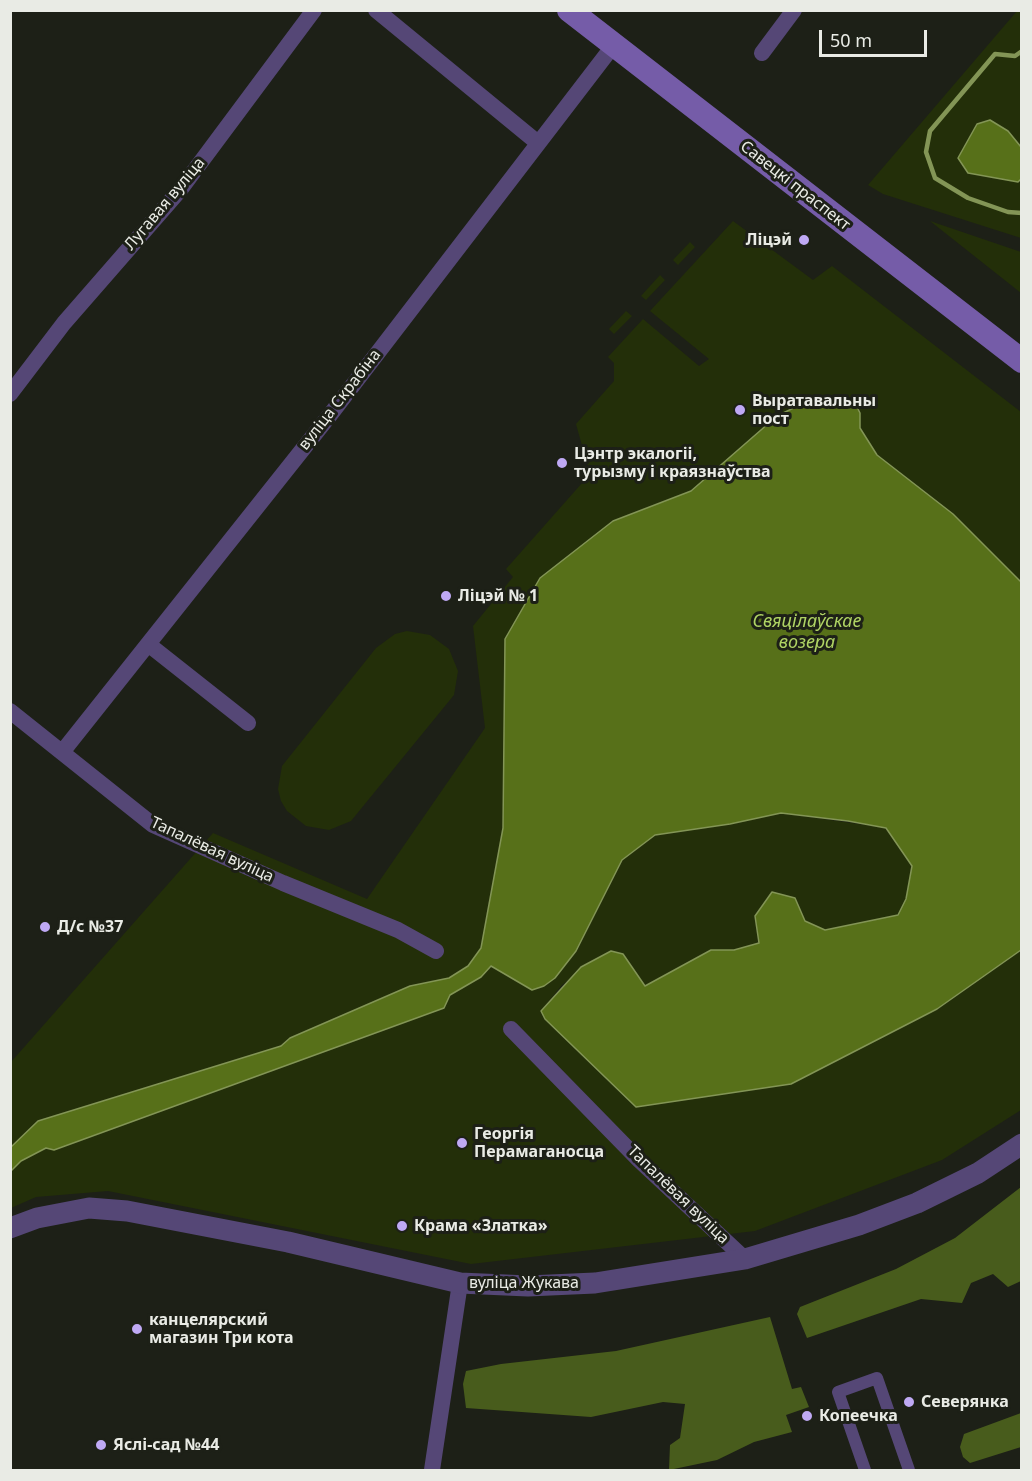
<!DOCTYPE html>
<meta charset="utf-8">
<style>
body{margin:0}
#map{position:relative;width:1032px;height:1481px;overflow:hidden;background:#1d2017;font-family:"Noto Sans",sans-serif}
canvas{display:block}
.frame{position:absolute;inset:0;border:12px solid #e9ebe5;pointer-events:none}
.scale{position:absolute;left:819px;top:30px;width:108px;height:27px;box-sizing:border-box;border:3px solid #e9ebe5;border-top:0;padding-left:8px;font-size:18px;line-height:21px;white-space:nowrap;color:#e9ebe5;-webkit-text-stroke:4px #1d2017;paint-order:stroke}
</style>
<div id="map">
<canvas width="1032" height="1481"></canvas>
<div class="frame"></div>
<div class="scale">50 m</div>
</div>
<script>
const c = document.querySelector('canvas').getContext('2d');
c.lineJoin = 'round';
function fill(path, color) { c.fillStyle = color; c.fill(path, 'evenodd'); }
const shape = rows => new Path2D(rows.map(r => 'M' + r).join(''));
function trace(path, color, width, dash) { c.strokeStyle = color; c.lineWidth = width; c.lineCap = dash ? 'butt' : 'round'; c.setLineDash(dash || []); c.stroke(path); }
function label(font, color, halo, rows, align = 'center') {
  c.font = font + ' "Noto Sans",sans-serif'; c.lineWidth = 6; c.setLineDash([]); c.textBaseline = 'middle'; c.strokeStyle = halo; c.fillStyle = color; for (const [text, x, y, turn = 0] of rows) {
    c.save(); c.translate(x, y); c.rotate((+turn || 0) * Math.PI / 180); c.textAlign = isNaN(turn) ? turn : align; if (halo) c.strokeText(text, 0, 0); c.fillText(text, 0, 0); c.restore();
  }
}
fill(shape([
 [1017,11,1021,11,1021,238,883,194,868,185],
 [733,221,813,280,832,266,1021,412,1021,582,953,514,877,455,860,428,860,413,855,403,810,400,777,416,691,491,613,521,505,639,503,828,481,948,468,966,449,978,410,986,290,1038,281,1046,11,1147,11,1062,213,833,367,899,485,728,473,626,513,577,506,569,590,474,576,424,614,381,614,363,608,357,643,319,699,366,709,359,650,311],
 [930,221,1021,252,1021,293],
 [690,242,695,247,678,265,673,260],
 [660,275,665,280,646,300,641,296],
 [626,311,632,316,614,334,609,329],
 [407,631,430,635,449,649,458,671,454,695,351,821,329,830,306,826,287,811,281,801,278,789,282,766,376,648,395,634],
 [781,813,887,828,912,866,906,899,898,915,825,930,805,921,795,898,755,916,759,943,734,950,711,950,645,986,623,954,611,951,562,985,541,1011,937,1009,1021,950,1021,1110,942,1160,755,1231,471,1264,108,1191,36,1197,11,1208,11,1171,21,1161,46,1148,54,1150,444,1008,450,995,481,977,491,965,532,990,576,951,622,860,655,835,730,824]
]), '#232f09');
fill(shape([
 [1021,1187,1021,1281,1008,1287,993,1274,971,1283,962,1303,921,1299,807,1338,797,1314,800,1307,896,1269,955,1238],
 [770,1317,792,1389,801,1387,809,1407,786,1415,792,1432,754,1442,717,1460,669,1470,670,1445,680,1438,685,1404,663,1402,591,1417,466,1408,463,1384,466,1371,501,1364,616,1351],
 [1021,1413,1021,1447,970,1463,963,1457,960,1447,964,1434]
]), '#485c1c');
const water = shape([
 [990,120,1008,131,1021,147,1021,179,1018,182,968,173,958,158,977,124,990,120],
 [810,400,855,403,860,413,860,428,877,455,953,514,1021,582,1021,950,937,1009,791,1084,636,1107,545,1019,541,1011,581,967,611,951,623,954,645,986,711,950,734,950,759,943,755,916,772,892,795,898,805,921,825,930,898,915,906,899,912,866,886,828,848,821,781,813,730,824,655,835,622,860,576,951,555,978,544,986,532,990,491,966,481,977,450,995,444,1008,54,1150,46,1148,21,1161,11,1171,11,1147,38,1121,281,1046,290,1038,410,986,449,978,468,966,481,948,503,828,505,639,540,578,613,521,691,491,777,416,810,400]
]);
fill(water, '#577019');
trace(water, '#839556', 1.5);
trace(shape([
 [1022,51,1015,56,995,54,930,131,926,152,935,178,968,198,1008,212,1022,213]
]), '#839556', 4.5);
trace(shape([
 [865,1470,838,1392,877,1378,909,1470]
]), '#554776', 12);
trace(shape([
 [376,10,538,143],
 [762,53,794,10],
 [10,394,64,323,180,190,314,10],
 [148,644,248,723],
 [10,711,153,825,283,883,398,930,436,951],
 [63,751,330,415,613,46],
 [511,1029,639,1160,745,1259],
 [432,1470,460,1283]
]), '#554776', 16);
trace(shape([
 [10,1228,37,1218,89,1208,127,1211,288,1242,460,1283,528,1286,595,1283,745,1259,859,1225,917,1203,978,1173,1022,1144]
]), '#554776', 21);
trace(shape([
 [569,10,1022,361]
]), '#755ca8', 24);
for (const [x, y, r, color] of [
 [804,240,6,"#bfa9f4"],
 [740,410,6,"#bfa9f4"],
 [562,463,6,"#bfa9f4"],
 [446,596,6,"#bfa9f4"],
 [45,927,6,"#bfa9f4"],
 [462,1143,6,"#bfa9f4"],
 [402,1226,6,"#bfa9f4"],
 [137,1329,6,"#bfa9f4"],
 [909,1402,6,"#bfa9f4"],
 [807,1416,6,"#bfa9f4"],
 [101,1445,6,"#bfa9f4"]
]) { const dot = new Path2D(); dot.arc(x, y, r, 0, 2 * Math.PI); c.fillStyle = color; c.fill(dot); trace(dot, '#1d2017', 2); }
label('16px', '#e9ebe5', '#1d2017', [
 ["Савецкі праспект",795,186,38],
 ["Лугавая вуліца",165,204,-50],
 ["вуліца Скрабіна",340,400,-52],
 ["Тапалёвая вуліца",212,850,25],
 ["Тапалёвая вуліца",678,1195,44],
 ["вуліца Жукава",524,1283]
]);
label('bold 16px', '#e9ebe5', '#1d2017', [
 ["Ліцэй",792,240,"right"],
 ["Выратавальны",752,401],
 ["пост",752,419],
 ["Цэнтр экалогіі,",574,454],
 ["турызму і краязнаўства",574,472],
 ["Ліцэй № 1",458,596],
 ["Д/с №37",57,927],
 ["Георгія",474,1134],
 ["Перамаганосца",474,1152],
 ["Крама «Златка»",414,1226],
 ["канцелярский",149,1320],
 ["магазин Три кота",149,1338],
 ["Северянка",921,1402],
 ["Копеечка",819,1416],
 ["Яслі-сад №44",113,1445]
], 'left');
label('italic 18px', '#afd364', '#1d2017', [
 ["Свяцілаўскае",807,622],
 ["возера",807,643]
]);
</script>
